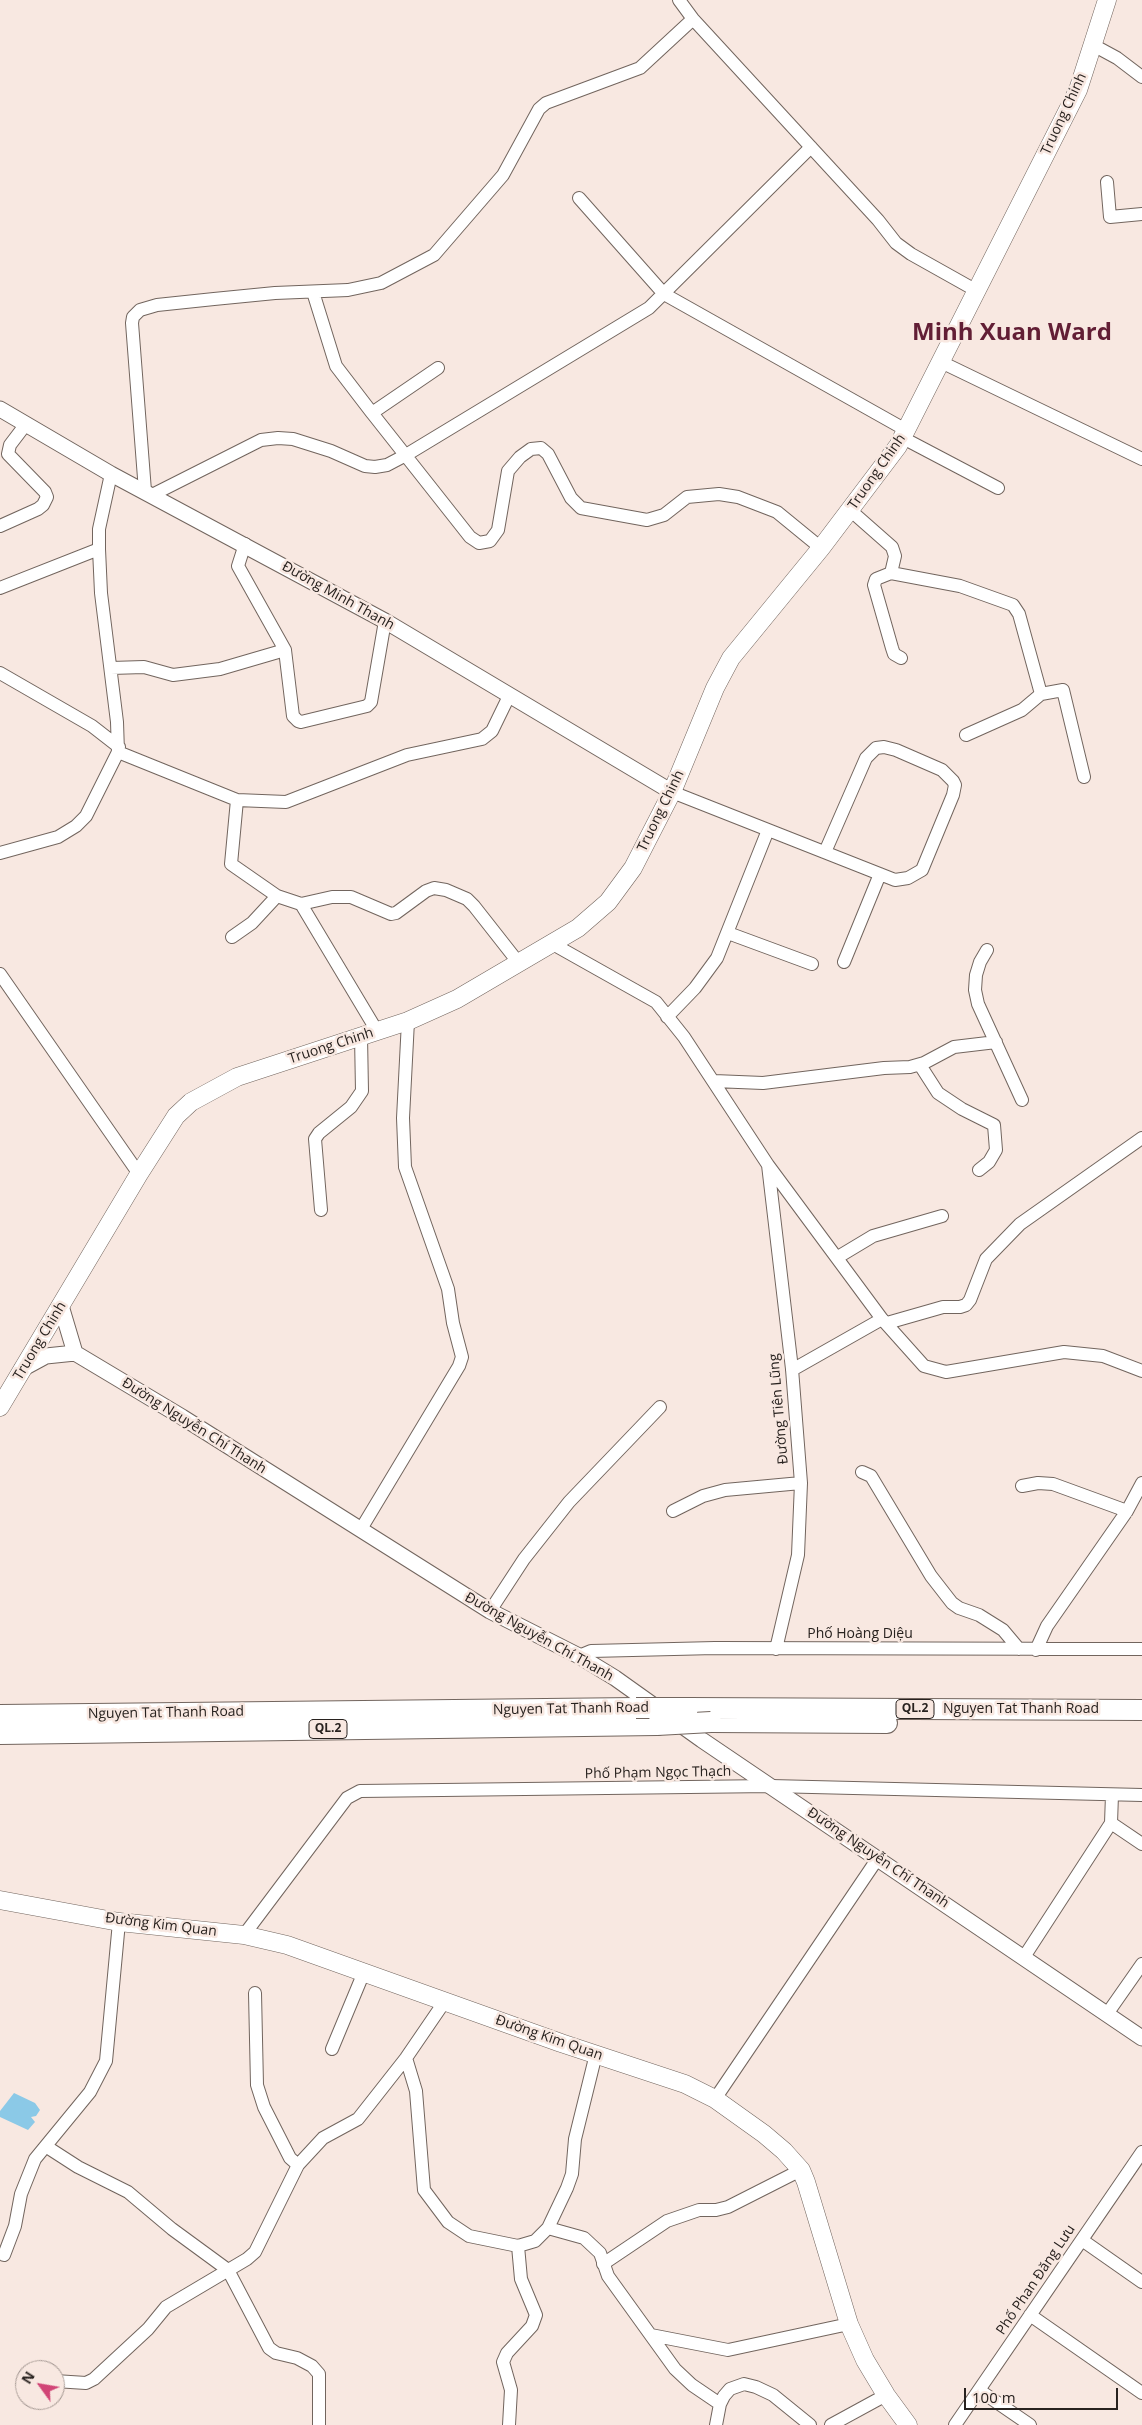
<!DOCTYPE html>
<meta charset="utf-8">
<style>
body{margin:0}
#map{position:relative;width:1142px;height:2425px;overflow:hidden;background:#f8e8e1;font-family:"Open Sans",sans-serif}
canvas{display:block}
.north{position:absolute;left:15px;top:2360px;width:50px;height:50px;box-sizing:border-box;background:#f8e8e1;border:1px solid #a59993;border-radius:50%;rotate:302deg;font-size:14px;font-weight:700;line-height:20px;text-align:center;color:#28221f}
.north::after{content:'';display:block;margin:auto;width:18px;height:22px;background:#d14576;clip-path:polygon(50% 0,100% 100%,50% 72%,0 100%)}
.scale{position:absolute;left:964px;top:2388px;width:154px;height:22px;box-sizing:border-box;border:2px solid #28221f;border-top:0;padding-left:6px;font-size:15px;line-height:18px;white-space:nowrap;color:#28221f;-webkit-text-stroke:4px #f8e8e1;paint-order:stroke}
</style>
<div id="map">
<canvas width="1142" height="2425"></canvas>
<div class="north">N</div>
<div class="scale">100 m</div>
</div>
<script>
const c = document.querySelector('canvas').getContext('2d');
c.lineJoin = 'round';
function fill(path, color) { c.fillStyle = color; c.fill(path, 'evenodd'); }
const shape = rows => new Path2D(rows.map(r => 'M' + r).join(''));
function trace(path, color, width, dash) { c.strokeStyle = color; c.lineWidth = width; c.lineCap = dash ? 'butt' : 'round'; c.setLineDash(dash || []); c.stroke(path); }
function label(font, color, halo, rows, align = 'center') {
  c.font = font + ' "Open Sans",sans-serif'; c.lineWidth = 5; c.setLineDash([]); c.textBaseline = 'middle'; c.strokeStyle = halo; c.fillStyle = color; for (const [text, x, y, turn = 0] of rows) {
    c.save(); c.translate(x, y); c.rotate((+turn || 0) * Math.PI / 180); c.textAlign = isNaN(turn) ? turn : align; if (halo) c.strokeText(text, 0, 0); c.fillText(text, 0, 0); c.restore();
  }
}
fill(shape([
 [14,2093,35,2103,40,2110,36,2116,31,2117,35,2122,28,2130,0,2117,0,2111]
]), '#8bc9e7');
const minor = shape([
 [679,0,693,19,878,220,896,243,911,254,977,291],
 [1093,45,1117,58,1142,77],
 [1107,182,1110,217,1142,214],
 [579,198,664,294,906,430],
 [313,292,336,366,372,413],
 [941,362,1142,459],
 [438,368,372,413,470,537,479,543,490,541,498,530,508,471,520,457,531,449,541,448,548,454,571,498,581,508,647,520,664,515,687,497,719,494,738,497,777,512,821,548],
 [903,438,998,488],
 [145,491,132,323,133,317,140,310,157,305,214,299,275,293,348,290,381,283,434,255,503,175,539,109,546,103,640,68,693,19],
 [152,495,261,440,278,438,293,439,331,451,365,466,375,467,387,465,406,455,649,308,811,147],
 [850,510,892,547,895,556,891,573],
 [0,526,38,509,43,505,47,497,45,492,8,454,10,445,26,424],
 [245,544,238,566,285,650,293,716,298,721,301,722,367,706,371,702,385,621],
 [0,588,99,549],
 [901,658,894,654,892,648,874,585,876,579,891,573,960,586,1013,605,1019,614,1041,694],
 [111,668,144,667,173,675,220,669,285,650],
 [0,673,92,726,119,747],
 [966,735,1022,710,1041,694,1063,690,1084,777],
 [118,752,237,800,286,802,407,755,482,739,492,731,509,696],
 [672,792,895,880,908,878,922,870,953,795,955,785,953,781,942,770,896,750,884,747,876,748,866,758,825,852],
 [237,800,231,864,277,896,301,904,332,897,351,897,391,914,396,913,426,891,434,888,446,890,467,899,474,906,518,962],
 [0,853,58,837,76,826,86,816,118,752,117,722,101,593,99,549,99,529,111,474],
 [301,904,377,1031],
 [728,933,812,964],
 [232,937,252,923,277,896],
 [551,943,656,1002,684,1037,768,1165,882,1319,924,1366,946,1372,1064,1352,1103,1356,1142,1371],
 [987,950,980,962,976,975,975,990,978,1004,1022,1100],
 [844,962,880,874],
 [0,974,139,1174],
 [667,1017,695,988,717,958,768,830],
 [920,1065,938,1093,962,1109,994,1125,996,1150,989,1162,979,1170],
 [714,1081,763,1083,884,1068,910,1067,924,1063,954,1047,996,1042],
 [768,1165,792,1369,801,1483,798,1555,776,1649],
 [321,1210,315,1139,319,1133,351,1107,362,1091,361,1036],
 [838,1257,873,1236,942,1216],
 [887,1323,943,1307,960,1307,966,1305,970,1300,986,1259,1020,1224,1142,1138],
 [792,1370,882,1319],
 [862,1472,871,1476,931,1576,952,1603,959,1608,979,1615,1003,1630,1019,1649],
 [1022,1486,1038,1483,1053,1484,1127,1511],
 [673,1511,703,1496,725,1490,801,1483],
 [361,1529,459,1366,462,1357,453,1323,448,1289,405,1167,403,1118,408,1021],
 [490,1611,524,1559,569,1502,660,1407],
 [1036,1650,1047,1626,1127,1511,1142,1483],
 [579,1656,591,1651,715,1648,1142,1649],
 [1111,1823,1142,1844],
 [244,1935,347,1798,360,1791,771,1786,1142,1795],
 [1024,1957,1111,1823,1112,1795],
 [255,1993,257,2085,264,2107,290,2158,298,2165],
 [1107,2014,1142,1964],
 [332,2049,364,1972],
 [406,2058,416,2091,424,2190,448,2222,469,2236,518,2246,535,2241,548,2228,567,2188,572,2174,575,2139,596,2054],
 [715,2099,878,1858],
 [47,2147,78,2167,128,2192,172,2229,228,2270,269,2348,276,2353,297,2358,312,2366,319,2374,319,2425],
 [548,2228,584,2238,600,2253,608,2276,675,2369,692,2385,720,2404],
 [1082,2240,1142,2282],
 [4,2255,15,2226,21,2194,35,2159,90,2092,106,2061,119,1922],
 [603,2264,667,2221,699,2210,716,2210,728,2207,801,2170],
 [1030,2315,1142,2393],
 [651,2335,728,2350,849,2324],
 [55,2381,86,2383,94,2379,148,2329,166,2307,247,2259,255,2252,298,2165,323,2138,358,2119,406,2058,445,2001],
 [979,2390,1030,2425],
 [509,2425,511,2390,503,2362,507,2353,532,2326,536,2315,521,2279,518,2246],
 [716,2425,720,2404,724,2396,730,2389,744,2384,756,2387,773,2395,810,2425],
 [831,2425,886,2395],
 [955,2425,1142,2152]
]);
const tertiary = shape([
 [0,409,111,474,385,621,672,792],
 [61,1306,75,1353,182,1417,490,1611,579,1656,615,1678,702,1740,1142,2038],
 [22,1369,46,1356,75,1353]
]);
const secondary = shape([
 [0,1407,139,1174,176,1116,191,1102,237,1077,408,1021,457,999,578,928,608,902,633,868,672,792,715,688,731,658,821,548,898,446,1078,90,1107,0],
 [0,1900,119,1922,244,1935,287,1945,561,2043,685,2084,715,2099,764,2134,784,2151,801,2170,806,2182,849,2324,865,2360,886,2395,908,2425]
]);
const trunk = shape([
 [688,1708,1142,1710],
 [0,1715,636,1708],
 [711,1722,887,1723],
 [0,1734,657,1725]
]);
trace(minor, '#72655e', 14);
trace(tertiary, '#72655e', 17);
trace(secondary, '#72655e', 19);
trace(trunk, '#72655e', 22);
trace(minor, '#fff', 12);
trace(tertiary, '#fff', 15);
trace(secondary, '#fff', 18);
trace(trunk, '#fff', 20);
const trunkBridge = shape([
 [636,1708,688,1708],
 [657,1725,711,1722]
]);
trace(trunkBridge, '#72655e', 22, []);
trace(trunkBridge, '#fff', 20);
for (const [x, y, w] of [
 [915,1709,38],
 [328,1729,38]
]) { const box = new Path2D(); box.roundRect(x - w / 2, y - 9.5, w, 19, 4); c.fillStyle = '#f8e8e1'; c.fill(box); trace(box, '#28221f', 1); }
label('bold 12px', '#28221f', null, [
 ["QL.2",915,1709],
 ["QL.2",328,1729]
]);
label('14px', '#28221f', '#f8e8e1', [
 ["Truong Chinh",1064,114,-65],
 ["Truong Chinh",877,472,-55],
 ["Đường Minh Thanh",338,596,29],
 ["Truong Chinh",661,811,-64],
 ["Truong Chinh",331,1046,-18],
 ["Truong Chinh",40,1341,-59],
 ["Đường Tiên Lũng",779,1409,-95],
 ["Đường Nguyễn Chí Thanh",194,1426,32],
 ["Phố Hoàng Diệu",860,1634],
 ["Đường Nguyễn Chí Thanh",539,1637,29],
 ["Nguyen Tat Thanh Road",571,1709,-1],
 ["Nguyen Tat Thanh Road",1021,1709],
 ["Nguyen Tat Thanh Road",166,1713,-1],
 ["Phố Phạm Ngọc Thạch",658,1773,-1],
 ["Đường Nguyễn Chí Thanh",878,1858,34],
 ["Đường Kim Quan",161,1925,7],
 ["Đường Kim Quan",549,2038,19],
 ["Phố Phan Đăng Lưu",1036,2280,-56]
]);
label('bold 24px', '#621e35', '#f8e8e1', [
 ["Minh Xuan Ward",1012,333]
]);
</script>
